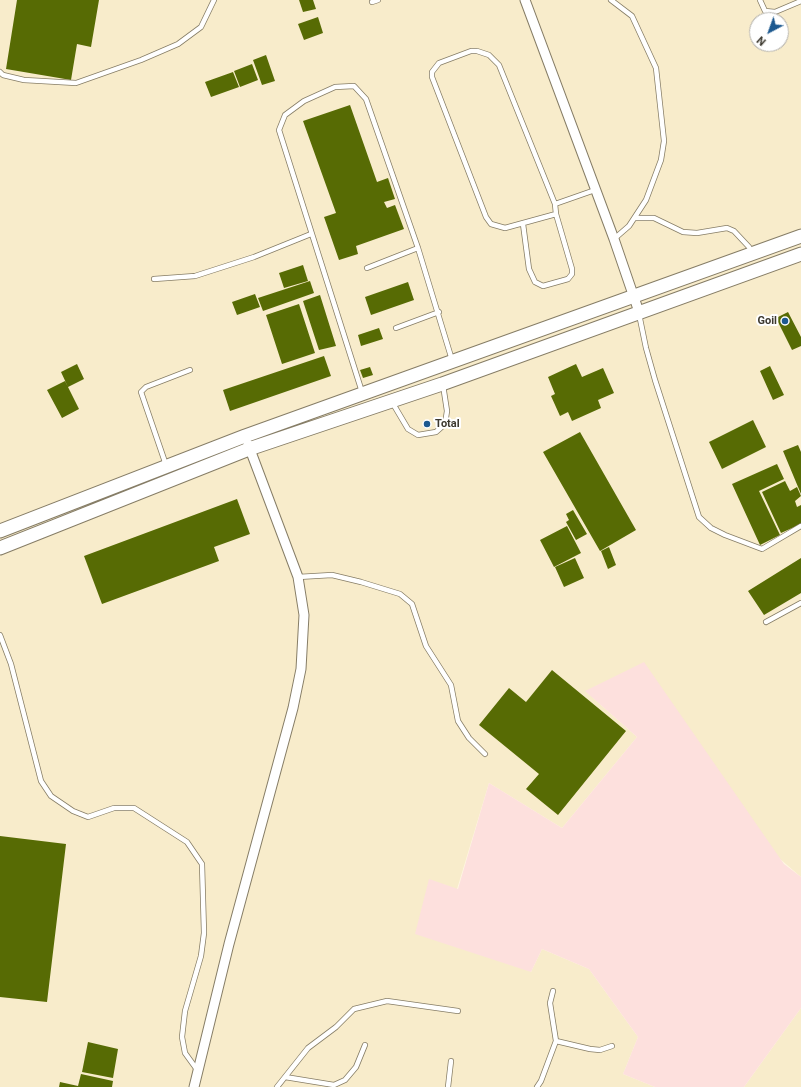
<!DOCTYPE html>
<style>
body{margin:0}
#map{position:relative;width:801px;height:1087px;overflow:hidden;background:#fef6e2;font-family:Roboto,sans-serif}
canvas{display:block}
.north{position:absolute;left:749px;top:12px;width:40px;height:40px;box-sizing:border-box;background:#fff;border:1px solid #b1afab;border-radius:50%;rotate:221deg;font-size:11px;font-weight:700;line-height:16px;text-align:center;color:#3c382e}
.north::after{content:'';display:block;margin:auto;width:14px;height:18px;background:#1d598f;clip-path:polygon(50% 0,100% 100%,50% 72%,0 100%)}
</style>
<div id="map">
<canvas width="801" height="1087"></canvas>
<div class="north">N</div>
</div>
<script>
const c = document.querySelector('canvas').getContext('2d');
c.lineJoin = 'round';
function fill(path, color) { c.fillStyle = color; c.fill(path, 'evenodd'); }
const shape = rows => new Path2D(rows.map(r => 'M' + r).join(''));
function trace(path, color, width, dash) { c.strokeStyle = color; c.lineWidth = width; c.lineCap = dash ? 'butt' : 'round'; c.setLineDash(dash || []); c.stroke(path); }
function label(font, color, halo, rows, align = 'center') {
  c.font = font + ' Roboto,sans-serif'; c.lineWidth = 4; c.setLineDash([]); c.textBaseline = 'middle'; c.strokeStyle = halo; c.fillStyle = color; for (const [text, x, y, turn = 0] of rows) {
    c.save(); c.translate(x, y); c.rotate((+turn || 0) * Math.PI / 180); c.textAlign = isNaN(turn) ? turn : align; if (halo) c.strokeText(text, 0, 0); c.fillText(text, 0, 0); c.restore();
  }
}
fill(shape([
 [0,0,801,0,801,877,585,691,637,737,562,828,489,783,457,889,531,972,542,949,589,969,638,1037,623,1074,655,1087,0,1087],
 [757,20,781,20,781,44,757,44],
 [801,1008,801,1087,744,1087]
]), '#f8eccb');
fill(shape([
 [644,662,784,864,801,877,801,1008,744,1087,655,1087,623,1074,638,1037,589,969,542,949,531,972,415,934,429,879,458,889,489,783,562,828,637,737,585,691]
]), '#fde0dd');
fill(shape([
 [17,0,99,0,91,47,77,44,71,80,6,69],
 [299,0,313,0,316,9,303,12],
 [318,17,323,33,304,40,298,24],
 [266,55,275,81,262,85,253,60],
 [252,64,258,80,240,87,234,71],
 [233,72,239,87,211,97,205,82],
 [350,105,377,182,388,178,395,199,384,202,387,208,395,205,404,229,356,246,358,254,339,260,324,217,336,213,303,121],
 [303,265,308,281,284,288,279,273],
 [310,281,314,293,263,311,258,298],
 [408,282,414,300,371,315,365,297],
 [255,294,260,307,237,315,232,302],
 [320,295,336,346,319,350,303,301],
 [299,304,315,353,282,364,266,315],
 [788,312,801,337,801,346,792,350,776,318],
 [379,328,383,339,361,346,358,335],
 [324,356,331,376,230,411,223,390],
 [77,364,84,379,68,387,61,372],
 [576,364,582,377,603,368,614,393,598,400,601,408,572,421,568,412,560,416,551,396,555,394,548,377],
 [770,366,784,395,773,400,760,371],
 [370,367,373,375,363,378,360,370],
 [65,381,79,409,62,418,47,390],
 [753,420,766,447,722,469,709,442],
 [580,432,636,530,600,551,543,452],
 [798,445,801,452,801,494,783,451],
 [777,464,784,479,759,491,780,535,760,545,732,484],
 [785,481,790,491,797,487,801,496,795,501,797,507,801,505,801,524,781,533,762,492],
 [237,499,250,534,214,547,219,561,102,604,84,556],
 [573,510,587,534,576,540,566,522,569,520,566,514],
 [567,526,581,553,554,567,540,540],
 [609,547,616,565,608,569,601,551],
 [575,558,584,578,564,587,555,567],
 [801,558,801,593,764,615,748,591],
 [552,670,626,731,558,815,526,789,539,774,479,725,509,688,526,702],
 [0,836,66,844,47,1002,0,997],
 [88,1042,118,1049,113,1078,82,1072],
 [81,1074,113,1081,112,1087,59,1087,60,1082,78,1086]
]), '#576b04');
const service = shape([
 [611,0,632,16,656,68,664,141,661,160,646,200,629,226,614,239],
 [760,0,765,11,775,12,801,1],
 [372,2,378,0],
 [0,72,3,75,24,80,76,83,141,60,178,44,201,27,214,0],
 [555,204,595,190],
 [635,218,654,218,683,232,697,233,727,228,734,231,749,247,752,253],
 [523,224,529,269,535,282,543,286,568,279,572,274,572,269,556,214,555,204,499,65,489,55,477,51,471,51,439,63,432,72,432,77,486,217,491,224,505,228,556,214],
 [367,268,418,248],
 [154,279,195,276,254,257,311,234],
 [639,314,646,348,655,380,699,517,711,528,725,535,762,549,801,526],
 [396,328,439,312],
 [362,392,279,130,285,115,304,101,335,87,354,86,366,99,418,248,452,360],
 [392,402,408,429,418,435,436,432,445,424,447,411,443,385],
 [166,465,141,392,146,387,190,370],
 [298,577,332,575,361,582,400,594,412,604,426,646,451,685,458,721,469,738,485,754],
 [766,622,801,603],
 [0,635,11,664,41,781,51,796,73,811,88,817,114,808,134,808,187,842,202,864,204,933,201,956,185,1011,182,1037,185,1053,198,1071],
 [556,1041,590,1049,600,1050,612,1046],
 [285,1077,334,1085,345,1080,356,1067,365,1045],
 [277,1087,308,1048,336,1027,354,1009,387,1001,458,1011],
 [448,1087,451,1061],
 [537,1087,541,1081,556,1041,550,1003,553,991]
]);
const minor = shape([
 [525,0,614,239,639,312],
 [194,1087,229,944,293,708,301,669,304,615,298,577,248,444]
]);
const secondary = shape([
 [0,531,245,436,801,236],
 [0,548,249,449,442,384,801,254]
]);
trace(service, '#867d66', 6);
trace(minor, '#867d66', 11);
trace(secondary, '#867d66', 15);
trace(service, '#fff', 4.5);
trace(minor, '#fff', 9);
trace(secondary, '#fff', 13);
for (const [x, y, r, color] of [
 [785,321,4,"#1d598f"],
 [427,424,4,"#1d598f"]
]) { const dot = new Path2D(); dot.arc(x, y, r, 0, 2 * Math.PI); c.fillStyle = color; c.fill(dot); trace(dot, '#fff', 1.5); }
label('bold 11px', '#3c382e', '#fff', [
 ["Goil",777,321],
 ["Total",435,424,"left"]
], 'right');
</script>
